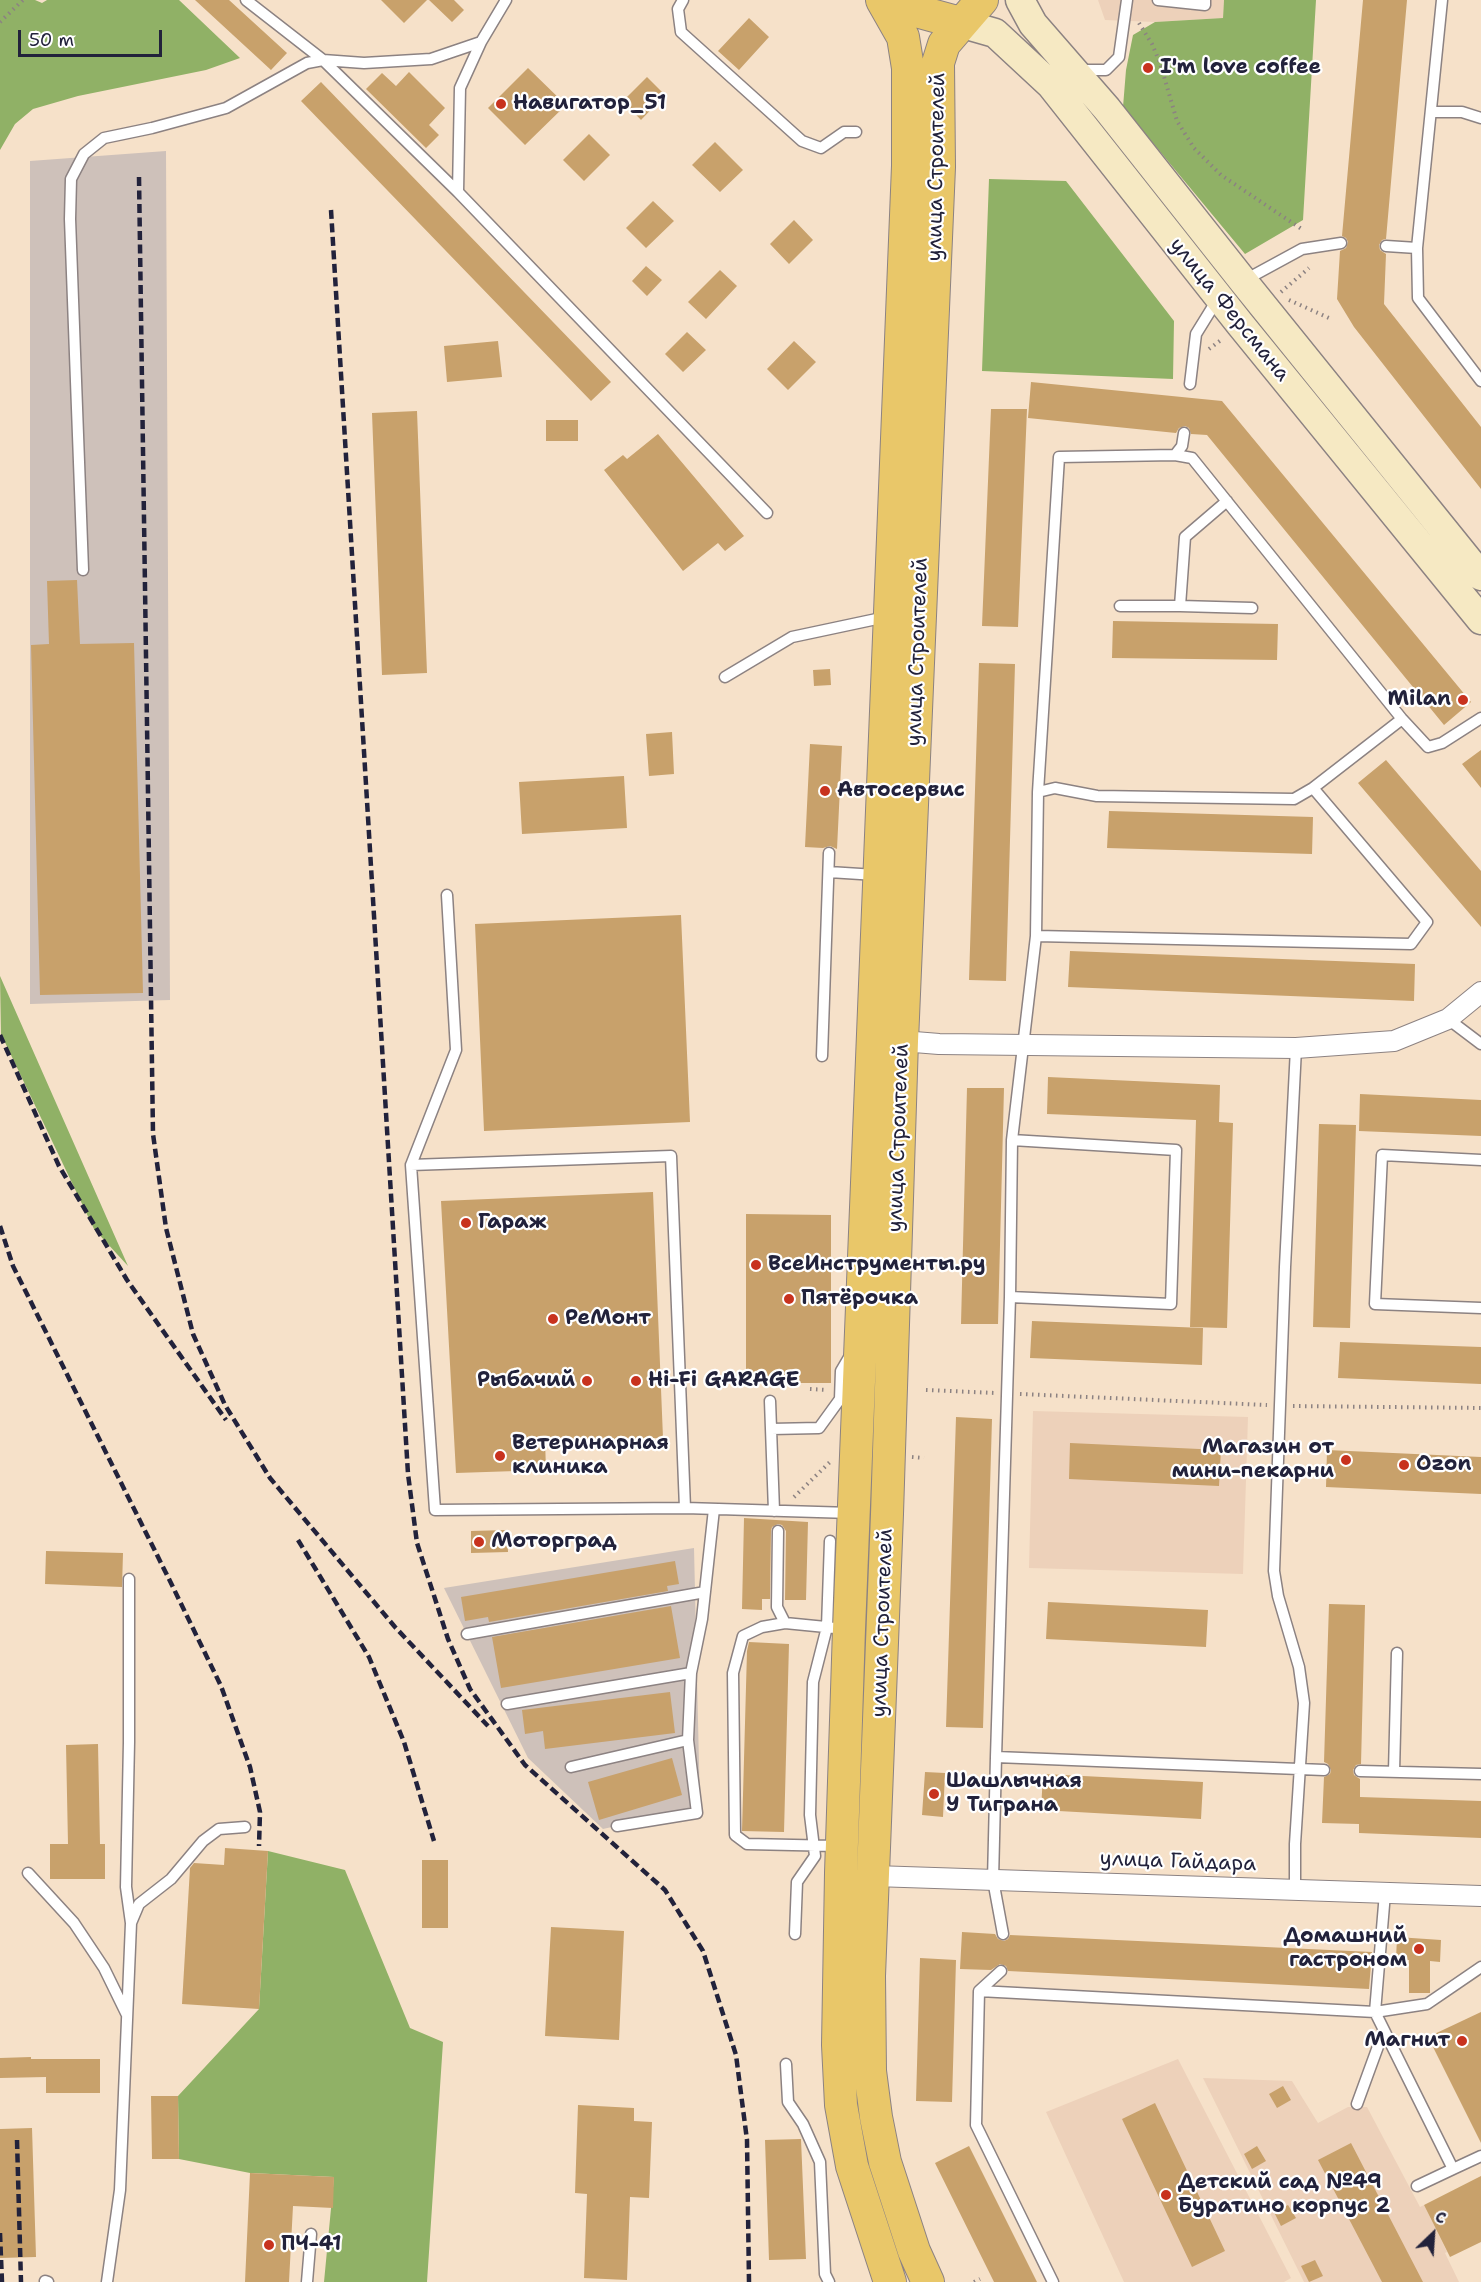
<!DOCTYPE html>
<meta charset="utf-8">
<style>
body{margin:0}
#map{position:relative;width:1481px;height:2282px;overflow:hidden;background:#f6e1c9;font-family:"Shantell Sans",sans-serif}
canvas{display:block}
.north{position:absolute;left:1403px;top:2204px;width:60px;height:60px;-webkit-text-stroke:4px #fff;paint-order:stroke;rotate:25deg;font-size:16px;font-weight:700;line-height:24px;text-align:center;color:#22223b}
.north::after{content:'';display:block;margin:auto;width:21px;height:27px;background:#22223b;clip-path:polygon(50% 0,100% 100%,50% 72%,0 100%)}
.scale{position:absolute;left:18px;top:30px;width:144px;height:27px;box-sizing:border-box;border:3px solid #22223b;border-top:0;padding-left:8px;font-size:18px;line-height:21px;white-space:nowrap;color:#22223b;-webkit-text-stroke:4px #fff;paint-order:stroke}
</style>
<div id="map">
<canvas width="1481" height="2282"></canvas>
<div class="north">С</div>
<div class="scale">50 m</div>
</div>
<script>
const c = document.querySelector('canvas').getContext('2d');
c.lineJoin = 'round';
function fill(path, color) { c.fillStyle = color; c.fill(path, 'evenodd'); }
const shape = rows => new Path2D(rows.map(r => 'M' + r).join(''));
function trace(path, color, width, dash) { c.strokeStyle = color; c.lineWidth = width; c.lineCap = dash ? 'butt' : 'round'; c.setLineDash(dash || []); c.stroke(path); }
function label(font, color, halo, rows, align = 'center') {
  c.font = font + ' "Shantell Sans",sans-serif'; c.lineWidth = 4.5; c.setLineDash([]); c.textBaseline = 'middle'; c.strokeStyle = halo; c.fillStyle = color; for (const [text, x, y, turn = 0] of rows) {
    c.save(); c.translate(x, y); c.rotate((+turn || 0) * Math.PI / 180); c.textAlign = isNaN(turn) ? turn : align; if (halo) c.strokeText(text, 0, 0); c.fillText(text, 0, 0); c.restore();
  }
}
fill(shape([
 [1098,0,1224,0,1223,18,1155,22,1105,20],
 [1033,1411,1248,1417,1243,1574,1029,1568],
 [1178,2059,1291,2278,1284,2282,1124,2282,1046,2112],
 [1203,2078,1292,2081,1318,2123,1348,2107,1367,2107,1420,2207,1424,2205,1447,2252,1445,2253,1459,2282,1304,2282]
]), '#edd1ba');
fill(shape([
 [166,151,170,1000,30,1004,30,161],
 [694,1548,700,1807,603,1829,528,1758,444,1588]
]), '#cec1ba');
fill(shape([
 [0,0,35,0,42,3,47,0,179,0,240,58,206,70,78,96,33,109,15,124,0,150],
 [1224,0,1316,0,1303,220,1245,254,1123,107,1126,70,1133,35,1155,22,1223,18],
 [989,179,1066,181,1174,321,1173,379,982,371],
 [0,976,128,1266,94,1229,1,1034],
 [268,1851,345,1870,410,2028,443,2042,427,2282,324,2282,334,2177,250,2173,179,2159,178,2096,259,2009]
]), '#90b166');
fill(shape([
 [195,0,229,0,287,53,271,70],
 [381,0,427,0,404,23],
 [429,0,454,0,464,10,452,22],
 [1363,0,1407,0,1386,239,1382,240,1379,245,1380,250,1386,254,1384,304,1481,427,1481,489,1354,327,1337,299,1340,251,1346,248,1348,242,1346,238,1342,236],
 [749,18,769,37,739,70,718,51],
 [528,68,566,105,525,145,488,108],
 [409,72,445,108,429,125,439,135,426,148,366,89,382,73,396,86],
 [647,77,665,95,641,120,623,101],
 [321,82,611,382,591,401,301,101],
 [589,134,610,155,584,181,563,160],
 [715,142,743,170,720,192,692,165],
 [653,201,674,221,646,248,626,228],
 [794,220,813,240,789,264,770,244],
 [646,266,662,280,647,296,632,281],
 [720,270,737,286,706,319,688,302],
 [687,332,706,350,683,372,665,354],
 [498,341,502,377,447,382,444,346],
 [794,341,816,362,788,390,767,369],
 [1031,382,1222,401,1471,702,1444,725,1207,435,1191,434,1189,428,1185,426,1179,428,1176,433,1028,418],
 [991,409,1027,409,1018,627,982,626],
 [417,411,427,673,382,675,372,413],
 [546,420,578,420,578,441,546,441],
 [658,434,744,536,725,551,718,543,683,571,604,470,623,455,627,459],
 [77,580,80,644,134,643,143,993,40,995,31,645,49,644,47,581],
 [1113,621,1278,624,1277,660,1112,658],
 [979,663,1015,664,1006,981,969,980],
 [830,669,831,685,814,686,813,670],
 [672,732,674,774,649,776,646,734],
 [810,744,842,746,837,849,830,846,823,848,805,847],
 [1481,750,1481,788,1462,764],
 [1386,760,1481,871,1481,927,1358,783],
 [624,776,627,828,522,834,519,782],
 [1109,811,1313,817,1312,854,1107,848],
 [681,915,690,1122,484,1131,475,924],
 [1070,951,1415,964,1414,1001,1068,987],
 [1048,1077,1220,1085,1219,1122,1233,1123,1227,1328,1190,1327,1196,1120,1047,1114],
 [967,1088,1004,1088,998,1324,961,1324],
 [1360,1094,1481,1100,1481,1136,1359,1131],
 [1319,1124,1356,1125,1350,1328,1313,1327],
 [653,1192,663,1438,545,1440,546,1470,456,1473,441,1201],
 [746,1214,831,1215,831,1383,746,1383],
 [1032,1321,1203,1328,1202,1365,1030,1358],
 [1340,1342,1481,1347,1481,1384,1338,1378],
 [956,1417,992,1419,983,1728,946,1727],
 [1070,1443,1221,1450,1219,1486,1069,1479],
 [1327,1450,1481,1457,1481,1494,1326,1487],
 [744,1518,808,1522,806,1600,785,1600,786,1531,782,1525,778,1524,772,1527,771,1531,770,1599,762,1599,762,1610,742,1609],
 [507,1530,508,1552,471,1553,471,1531],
 [46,1551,123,1553,122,1587,45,1584],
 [675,1561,679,1584,667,1586,668,1591,489,1622,488,1617,465,1621,461,1597],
 [1048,1602,1208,1610,1206,1647,1046,1639],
 [1329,1604,1365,1605,1361,1764,1356,1765,1353,1770,1354,1775,1360,1779,1360,1797,1481,1801,1481,1838,1359,1833,1359,1824,1322,1823,1324,1777,1330,1774,1331,1770,1328,1764,1324,1762],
 [671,1606,680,1658,501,1688,492,1637],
 [749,1642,789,1644,784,1832,742,1831,747,1651],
 [670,1692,675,1733,545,1749,543,1731,525,1734,522,1710],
 [98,1744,100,1844,105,1844,105,1879,50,1879,50,1844,68,1844,66,1745],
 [672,1758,682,1795,599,1820,588,1782],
 [925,1772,945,1773,943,1817,922,1815],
 [1043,1774,1203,1782,1201,1819,1041,1810],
 [225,1848,268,1851,259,2009,182,2004,190,1868,194,1863,224,1865],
 [422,1860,448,1860,448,1928,422,1928],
 [551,1927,624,1931,619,2040,545,2036],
 [962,1932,995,1934,998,1939,1004,1941,1008,1939,1010,1935,1372,1952,1369,1989,1008,1971,1006,1966,1000,1964,991,1970,960,1969],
 [1397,1937,1441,1940,1440,1962,1430,1961,1430,1993,1409,1993,1409,1960,1396,1959],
 [920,1958,956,1960,952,2102,916,2101],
 [1481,2012,1481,2143,1428,2037],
 [31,2057,31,2059,100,2059,100,2093,46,2093,46,2077,0,2078,0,2058],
 [1283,2086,1291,2100,1277,2108,1269,2094],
 [151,2096,178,2096,179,2159,152,2159],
 [1155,2103,1225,2251,1192,2267,1122,2119],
 [578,2105,634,2108,634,2121,652,2122,649,2198,630,2197,627,2280,584,2278,587,2194,575,2193],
 [32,2128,36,2257,0,2258,0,2129],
 [801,2139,806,2259,769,2260,765,2140],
 [1351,2143,1423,2282,1382,2282,1318,2160],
 [969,2146,1037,2282,994,2282,935,2163],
 [1257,2146,1266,2161,1252,2169,1244,2154],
 [250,2173,334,2177,333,2208,293,2206,289,2282,245,2282],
 [1481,2176,1481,2242,1450,2257,1424,2205],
 [1288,2205,1296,2218,1281,2226,1274,2212],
 [1315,2260,1323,2276,1309,2282,1301,2266]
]), '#c8a16b');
const lane = shape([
 [246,0,323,60,458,192],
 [506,0,481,42,460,88,458,192,767,513],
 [683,0,678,9,681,32,802,141,821,148,844,132,856,132],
 [1158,0,1205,5,1205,0],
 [1080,70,1106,70,1119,57,1127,0],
 [1432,112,1462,112,1481,118],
 [1386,246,1417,248,1442,0],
 [1417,248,1418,298,1481,381],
 [1245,280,1302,249,1341,243],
 [1190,384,1196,334,1217,300],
 [1175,455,1192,458,1402,719,1428,747,1442,743,1481,718],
 [1227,501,1185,537,1180,606,1252,608],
 [83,570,70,219,71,179,84,154,104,138,152,128,226,108,307,63,323,60,364,63,431,59,481,42],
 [1120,606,1180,606],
 [725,677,792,637,886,617],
 [1038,792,1055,788,1097,796,1294,799,1313,788],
 [829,872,876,875],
 [1036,936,1038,792,1059,457,1175,455,1182,446,1184,433],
 [1448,1019,1481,1044],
 [822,1056,829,853],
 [1481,1160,1382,1155,1375,1304,1481,1308],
 [411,1165,456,1050,447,895],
 [1010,1297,1171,1304,1176,1150,1012,1140],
 [770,1401,774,1511],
 [771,1429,819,1428,840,1399,841,1371,851,1354],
 [685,1508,671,1156,411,1165,435,1510,685,1508,851,1513],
 [778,1531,777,1607,785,1623],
 [129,1579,129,1742,126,1887,131,1923],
 [467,1634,705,1592],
 [507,1704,691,1673,702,1619,714,1509],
 [996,1757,993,1880,1003,1934],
 [571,1767,688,1740,691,1673],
 [1324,1770,996,1757,1010,1297,1012,1140,1036,936,1411,944,1427,922,1313,788,1402,719],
 [1360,1771,1481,1774],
 [1394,1772,1397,1653],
 [617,1826,697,1813,688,1740],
 [839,1846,747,1844,735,1835,733,1673,743,1636,762,1627,785,1623,846,1629],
 [28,1873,74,1923,104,1968,127,2015],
 [1295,1890,1295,1844,1304,1703,1299,1667,1278,1596,1274,1571,1285,1267,1296,1048],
 [1385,1893,1375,2012,1453,2169,1417,2186],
 [795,1934,797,1882,815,1856,810,1815,813,1682,827,1627,830,1541],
 [1001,1971,979,1991,976,2125,1053,2282],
 [979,1991,1375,2012,1427,2004,1481,1967],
 [786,2064,788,2102,803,2124,820,2162,825,2274,829,2282],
 [1357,2104,1384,2030],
 [1453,2169,1481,2156],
 [45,2281,48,2282],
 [107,2282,120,2190,131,1923,139,1904,171,1879,203,1841,219,1829,245,1827],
 [307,2282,311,2234]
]);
const street = shape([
 [902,1041,939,1044,1296,1048,1394,1041,1448,1019,1481,992],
 [874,1876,1481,1896]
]);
const secondary = shape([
 [1020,0,1033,24,1107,109,1243,281,1481,576],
 [960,23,995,33,1051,85,1240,324,1481,620]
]);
const primary = shape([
 [882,0,903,37,908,68,908,166,849,1629,841,1873,838,2045,841,2105,852,2166,890,2282],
 [890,0,913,10,960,23],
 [928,2282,914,2251,885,2162,876,2117,870,2071,869,1976,887,1514,902,1041,939,167,938,63,944,44,982,0]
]);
trace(lane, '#8c8282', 13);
trace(street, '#8c8282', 22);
trace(secondary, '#8c8282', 31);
trace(primary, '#8c8282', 34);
trace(shape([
 [0,22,23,0],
 [1139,23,1152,44,1160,63,1177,121,1194,148,1221,175,1303,230],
 [1281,292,1309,268],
 [1289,300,1329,318],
 [1209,349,1221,340],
 [810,1389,828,1390],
 [926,1390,995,1393],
 [1020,1394,1267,1405],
 [1293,1406,1481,1408],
 [912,1457,924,1458],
 [794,1497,832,1460],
 [974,2282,980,2279]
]), '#8c8282', 4, [1.5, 4.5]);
trace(lane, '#fff', 10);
trace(street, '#fff', 20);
trace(secondary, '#f6e9c3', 28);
trace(primary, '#e9c769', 32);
trace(shape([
 [139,177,153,1134,166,1228,193,1334,225,1405,270,1478,395,1627,488,1726],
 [331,210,408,1474,417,1543,448,1639,470,1689,525,1765,665,1890,703,1951,736,2055,747,2140,749,2282],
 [0,1035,59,1166,127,1280,226,1420],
 [0,1226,13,1266,169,1579,221,1686,250,1767,260,1812,259,1846],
 [298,1540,369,1657,404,1742,434,1841],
 [17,2140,21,2282],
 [0,2233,2,2282]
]), '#22223b', 4.5, [9, 4.5]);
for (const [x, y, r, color] of [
 [1148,68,6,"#c8321e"],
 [501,104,6,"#c8321e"],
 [1463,700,6,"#c8321e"],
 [825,791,6,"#c8321e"],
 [466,1223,6,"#c8321e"],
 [756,1265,6,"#c8321e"],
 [789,1299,6,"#c8321e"],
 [553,1319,6,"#c8321e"],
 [587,1381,6,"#c8321e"],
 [636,1381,6,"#c8321e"],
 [500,1456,6,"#c8321e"],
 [1346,1460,6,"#c8321e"],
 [1404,1465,6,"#c8321e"],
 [479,1542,6,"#c8321e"],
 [934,1794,6,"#c8321e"],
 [1419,1949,6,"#c8321e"],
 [1462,2041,6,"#c8321e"],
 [1166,2195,6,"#c8321e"],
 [269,2245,6,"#c8321e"]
]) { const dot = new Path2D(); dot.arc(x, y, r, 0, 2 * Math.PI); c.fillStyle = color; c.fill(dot); trace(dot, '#fff', 2); }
label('bold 21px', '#22223b', '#fff', [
 ["I'm love coffee",1160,68],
 ["Навигатор_51",513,104],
 ["Milan",1451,700,"right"],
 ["Автосервис",837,791],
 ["Гараж",478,1223],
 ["ВсеИнструменты.ру",768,1265],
 ["Пятёрочка",801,1299],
 ["РеМонт",565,1319],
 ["Рыбачий",575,1381,"right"],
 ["Hi-Fi GARAGE",648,1381],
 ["Ветеринарная",512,1444],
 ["клиника",512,1468],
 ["Магазин от",1334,1448,"right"],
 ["мини-пекарни",1334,1472,"right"],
 ["Ozon",1416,1465],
 ["Моторград",491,1542],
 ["Шашлычная",946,1782],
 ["У Тиграна",946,1806],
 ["Домашний",1407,1937,"right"],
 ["гастроном",1407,1961,"right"],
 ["Магнит",1450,2041,"right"],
 ["Детский сад №49",1178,2183],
 ["Буратино корпус 2",1178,2207],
 ["ПЧ-41",281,2245]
], 'left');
label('21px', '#22223b', '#fff', [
 ["улица Строителей",937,167,-89],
 ["улица Ферсмана",1229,310,51],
 ["улица Строителей",918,652,-88],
 ["улица Строителей",899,1138,-88],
 ["улица Строителей",883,1623,-88],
 ["улица Гайдара",1178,1862,2]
]);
</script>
